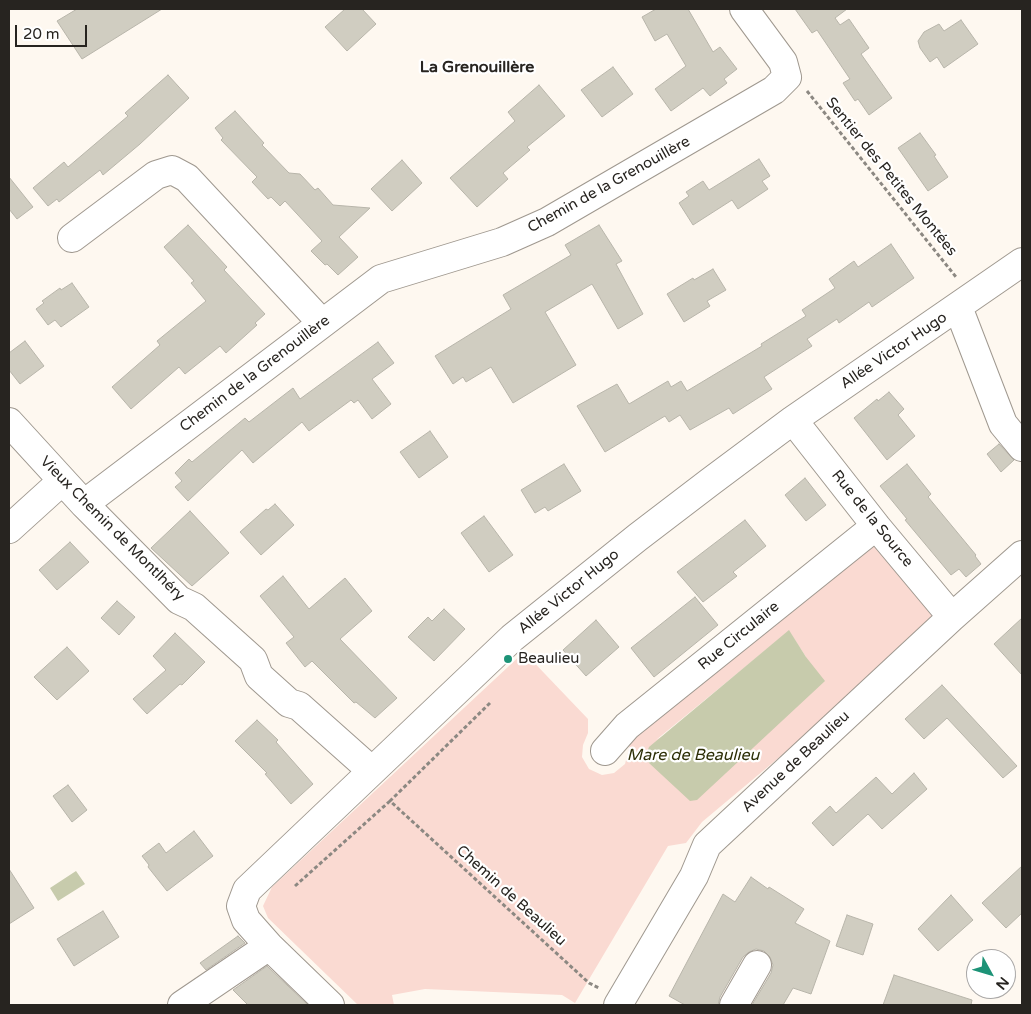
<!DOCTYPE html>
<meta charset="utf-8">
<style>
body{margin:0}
#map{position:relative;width:1031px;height:1014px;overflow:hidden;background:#fef8f0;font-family:"Varela Round",sans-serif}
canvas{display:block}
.frame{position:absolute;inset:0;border:10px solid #272420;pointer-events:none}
.north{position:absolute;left:966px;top:949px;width:50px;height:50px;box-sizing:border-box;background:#fff;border:1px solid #a9a7a6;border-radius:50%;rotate:129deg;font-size:14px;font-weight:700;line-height:20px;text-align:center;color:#272420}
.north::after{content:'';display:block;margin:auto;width:18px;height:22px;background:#1d9377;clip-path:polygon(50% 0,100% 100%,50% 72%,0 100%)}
.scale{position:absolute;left:15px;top:25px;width:72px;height:22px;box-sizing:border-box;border:2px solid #272420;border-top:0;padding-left:6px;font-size:15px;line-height:18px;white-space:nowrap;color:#272420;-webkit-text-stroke:4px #fff;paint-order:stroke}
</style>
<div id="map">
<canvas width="1031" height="1014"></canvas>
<div class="frame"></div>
<div class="north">N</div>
<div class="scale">20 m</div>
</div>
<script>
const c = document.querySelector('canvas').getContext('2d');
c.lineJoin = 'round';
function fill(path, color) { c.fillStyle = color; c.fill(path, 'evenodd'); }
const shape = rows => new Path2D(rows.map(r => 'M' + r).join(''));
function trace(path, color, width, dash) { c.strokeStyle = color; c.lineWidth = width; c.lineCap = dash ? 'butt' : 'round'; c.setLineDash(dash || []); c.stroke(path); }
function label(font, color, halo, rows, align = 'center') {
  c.font = font + ' "Varela Round",sans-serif'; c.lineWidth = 4.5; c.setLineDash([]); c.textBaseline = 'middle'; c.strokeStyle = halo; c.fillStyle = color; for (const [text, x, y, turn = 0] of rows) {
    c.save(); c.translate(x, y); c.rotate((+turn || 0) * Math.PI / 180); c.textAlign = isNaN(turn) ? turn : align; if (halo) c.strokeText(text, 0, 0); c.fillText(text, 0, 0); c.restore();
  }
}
fill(shape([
 [868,546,881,547,933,612,934,621,850,698,702,822,686,843,668,846,575,1003,562,995,425,989,392,995,394,1005,358,1005,268,918,263,906,272,887,524,652,588,719,588,733,583,745,582,757,589,769,602,775,614,773,625,764,633,732],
 [789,631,806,657,656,740]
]), '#fadad2');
fill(shape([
 [789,630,806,657,825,681,697,800,690,801,649,763,646,755,649,747],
 [76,871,85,884,58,901,50,888]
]), '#c7cbac');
const building = shape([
 [77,9,162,9,82,59,57,21,77,9],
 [345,9,362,9,376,24,347,51,325,27,345,9],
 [656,9,688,9,713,52,720,47,737,69,724,79,727,83,710,96,703,88,671,111,655,89,686,66,667,34,655,41,642,17,656,9],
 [795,9,847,9,835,18,840,25,849,19,869,48,861,54,892,98,869,115,858,99,855,101,843,83,850,79,817,30,812,33,795,9],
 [961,20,978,44,944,68,937,57,930,62,920,48,918,41,924,32,939,24,944,31,961,20],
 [613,67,633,94,602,117,581,90,613,67],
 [168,75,189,98,140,144,103,175,100,170,59,202,57,199,48,206,33,188,64,162,68,167,128,116,125,113,168,75],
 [539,85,565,116,527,147,530,150,503,173,508,179,477,207,450,178,515,121,508,112,539,85],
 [235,111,264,143,262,145,289,173,300,174,315,190,318,188,333,205,370,208,339,237,358,257,338,275,327,264,325,265,311,251,322,241,285,201,280,206,271,197,268,199,252,182,257,177,221,140,223,138,215,128,235,111],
 [920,133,936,155,934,156,948,177,928,191,898,148,920,133],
 [759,159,770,176,762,181,768,189,738,209,732,200,693,225,679,203,689,196,686,192,703,181,709,190,759,159],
 [402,160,422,183,392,211,371,189,402,160],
 [9,177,33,207,17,219,9,209,9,177],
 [188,225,227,267,224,270,265,314,255,323,257,325,226,353,220,346,185,374,179,367,131,409,112,387,160,345,157,341,206,301,191,283,194,281,164,247,188,225],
 [599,225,622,261,616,264,643,314,618,329,592,284,545,312,576,365,513,403,491,367,466,382,463,377,453,384,435,356,511,309,503,295,571,255,565,245,599,225],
 [891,244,914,278,872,307,869,302,839,323,837,319,807,339,812,346,764,377,772,389,733,414,729,408,690,430,680,415,669,422,665,416,605,452,577,406,617,384,629,404,668,381,671,387,681,381,687,391,762,346,761,344,806,316,802,310,835,288,829,279,854,261,858,267,891,244],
 [713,269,726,290,707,301,710,306,684,322,667,294,693,278,694,280,713,269],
 [72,283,89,307,61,327,55,320,48,325,36,309,44,303,42,301,60,288,61,290,72,283],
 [25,341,44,366,20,384,9,370,9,353,25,341],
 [378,342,394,363,372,379,391,404,372,419,358,400,354,403,351,400,309,431,302,422,253,463,242,450,188,501,175,487,182,481,175,473,189,459,192,462,245,418,249,422,293,388,300,399,378,342],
 [889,392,904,409,898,415,915,436,887,460,854,418,877,399,878,401,889,392],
 [430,431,448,457,419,478,400,452,430,431],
 [999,444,1014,460,1001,472,987,454,999,444],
 [564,464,581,491,548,511,545,507,535,513,521,490,564,464],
 [907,464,931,494,928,497,976,555,975,556,981,564,966,577,959,569,951,575,905,520,907,519,880,486,907,464],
 [805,478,826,505,806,521,785,495,805,478],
 [275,504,294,525,261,555,240,532,266,509,268,510,275,504],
 [190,511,229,553,192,586,151,548,190,511],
 [484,516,513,555,489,572,461,533,484,516],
 [745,520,766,546,733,572,737,576,703,602,677,572,745,520],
 [70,542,89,562,57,590,39,570,70,542],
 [283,576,309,609,345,578,372,611,340,639,397,698,375,718,356,702,354,703,312,661,305,667,286,643,294,637,260,596,283,576],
 [695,597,718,625,654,677,631,648,695,597],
 [117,601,135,617,119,635,101,618,117,601],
 [444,609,465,629,434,661,408,637,428,617,432,621,444,609],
 [1022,618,1022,675,994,644,1022,618],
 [596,620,619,647,586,676,563,650,596,620],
 [175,633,205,662,182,685,180,684,147,714,133,699,166,670,153,656,175,633],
 [67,647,89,671,57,700,34,677,67,647],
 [942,685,1017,766,1003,778,947,718,924,739,905,719,942,685],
 [257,720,278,740,276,742,313,784,291,804,265,774,267,773,235,741,257,720],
 [914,773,927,789,882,829,868,814,833,846,812,823,830,806,836,813,876,777,892,794,914,773],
 [68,785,87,810,72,822,53,796,68,785],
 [194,831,213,856,167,891,148,867,149,865,142,856,159,843,166,853,194,831],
 [1022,866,1022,913,1006,928,982,903,1022,866],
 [9,869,34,908,9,924,9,869],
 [751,877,768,889,769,887,804,909,795,923,830,941,811,994,793,988,783,1005,752,1005,771,973,773,965,770,957,764,951,756,949,749,952,743,957,720,997,718,1005,685,1005,669,996,723,894,735,902,751,877],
 [951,895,973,920,938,951,918,929,951,895],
 [103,911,119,937,74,966,57,939,103,911],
 [847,915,873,924,863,955,836,946,847,915],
 [238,936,245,943,206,970,200,963,238,936],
 [267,966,308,1005,248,1005,233,990,267,966],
 [894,975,972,1000,971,1005,883,1005,894,975]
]);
fill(building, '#d0cdc1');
trace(building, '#b8b5aa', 1);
const minor = shape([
 [72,238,156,175,172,170,187,178,322,323],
 [958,307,1003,424,1022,447],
 [793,420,876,526,952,617],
 [9,422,84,504,179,600,194,607,253,660,259,676,289,703,299,706,372,771],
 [84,504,381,279,502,242,547,222,774,90,787,77,783,62,744,9],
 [9,529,62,481],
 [605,751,627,726,876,526],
 [182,1005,269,946],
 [330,1005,269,946,246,920,241,906,247,890,512,638,638,537,710,482,793,420,1022,262],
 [618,1005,694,876,707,845,952,617,1022,555],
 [734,1005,757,965]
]);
trace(minor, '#9f988f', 30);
trace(shape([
 [807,91,956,277],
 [490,703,390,801,589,983,599,988],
 [295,886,390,801]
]), '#8c8882', 3, [4, 2.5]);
trace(minor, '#fff', 28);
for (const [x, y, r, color] of [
 [508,659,5,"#1d9377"]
]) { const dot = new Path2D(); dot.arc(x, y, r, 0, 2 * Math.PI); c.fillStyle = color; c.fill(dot); trace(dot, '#fff', 2); }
label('15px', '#272420', '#fff', [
 ["Sentier des Petites Montées",891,177,51],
 ["Chemin de la Grenouillère",609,185,-29],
 ["Allée Victor Hugo",894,351,-34],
 ["Chemin de la Grenouillère",255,374,-37],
 ["Rue de la Source",872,519,51],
 ["Vieux Chemin de Montlhéry",112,529,45],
 ["Allée Victor Hugo",569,592,-39],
 ["Rue Circulaire",739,636,-39],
 ["Avenue de Beaulieu",796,762,-43],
 ["Chemin de Beaulieu",511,896,42]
]);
label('15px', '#272420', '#fff', [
 ["Beaulieu",518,659]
], 'left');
label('bold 16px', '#272420', '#fff', [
 ["La Grenouillère",477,68]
]);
label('italic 16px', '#2c2e06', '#fff', [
 ["Mare de Beaulieu",693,756]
]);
</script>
